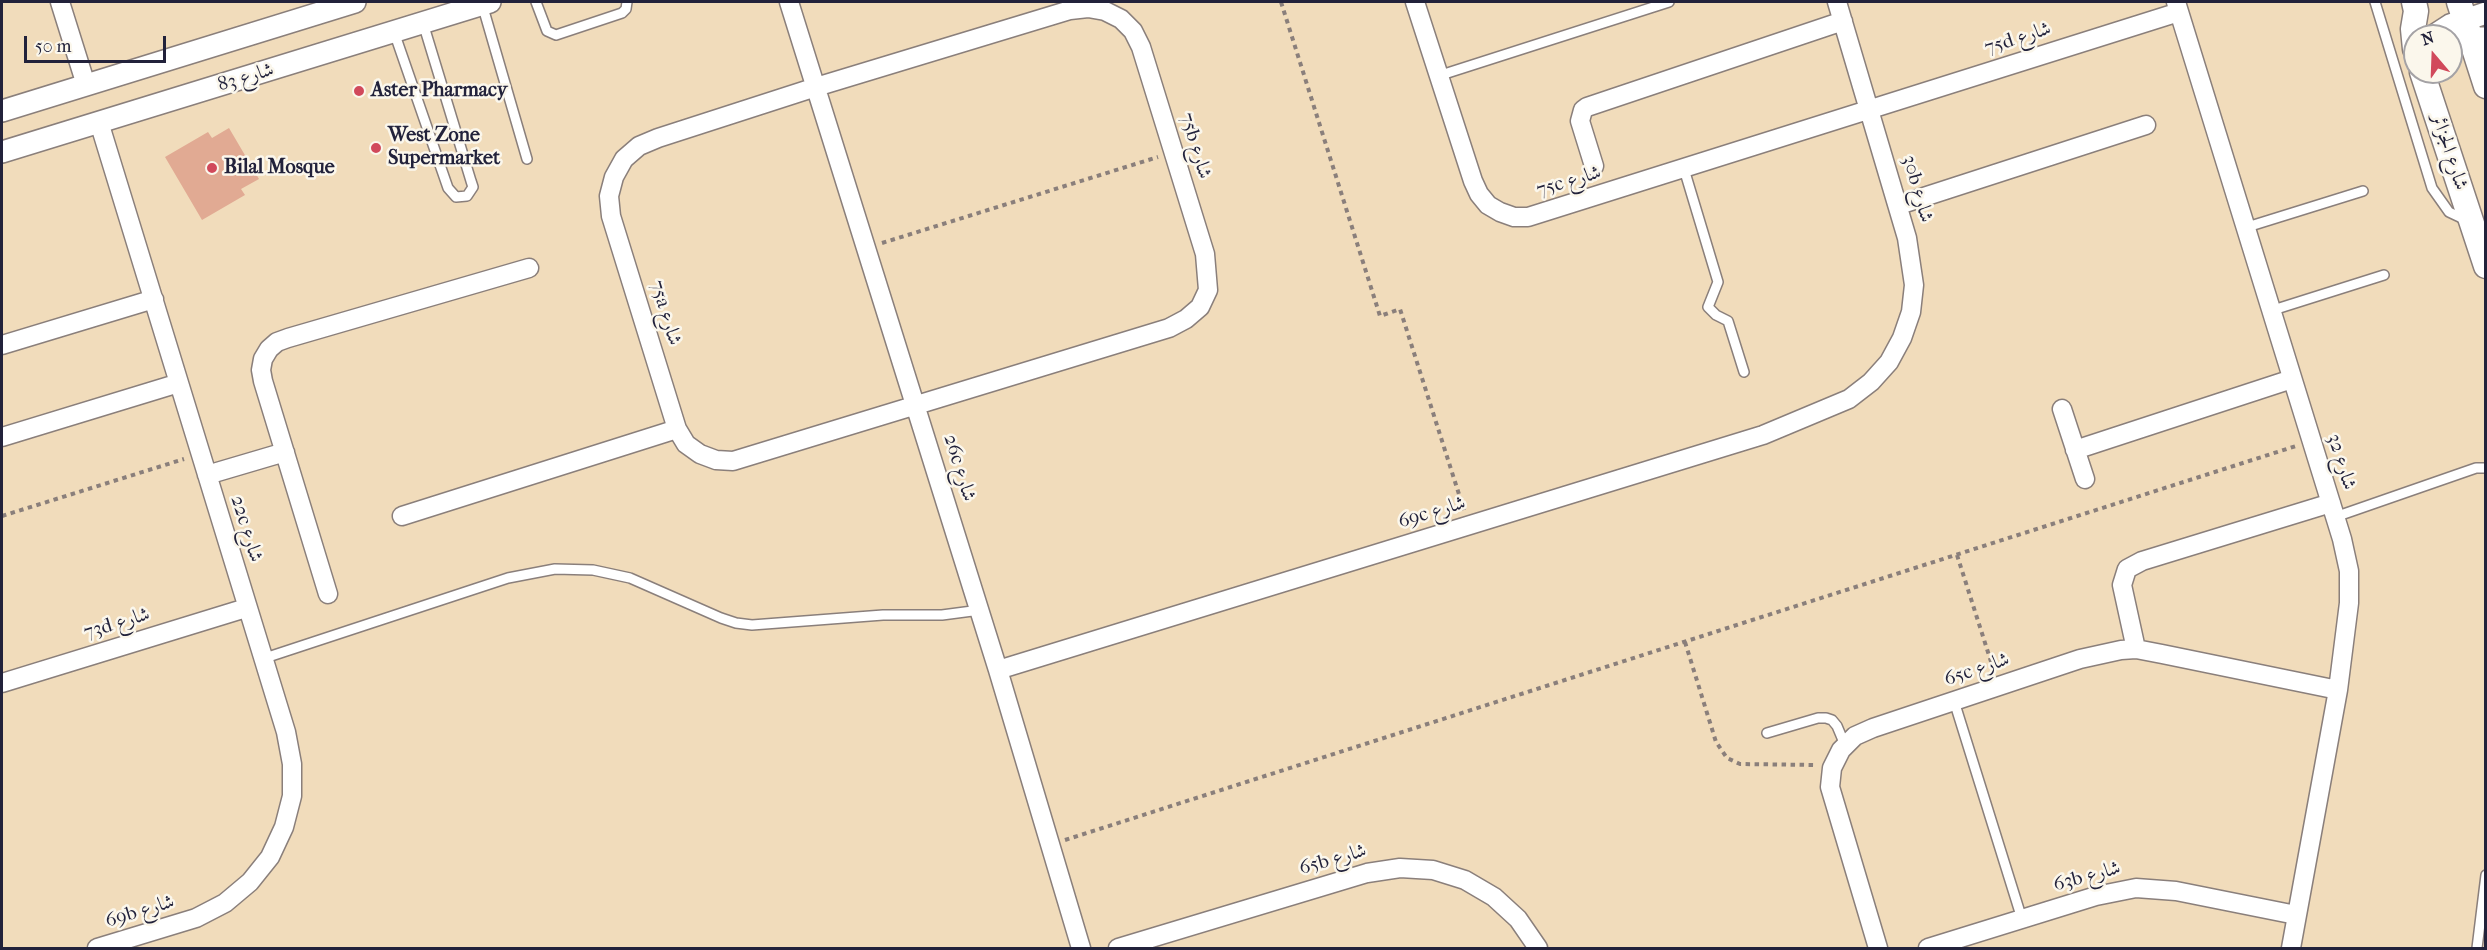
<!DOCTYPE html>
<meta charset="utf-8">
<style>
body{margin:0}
#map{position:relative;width:2487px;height:950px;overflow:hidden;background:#f1dcbb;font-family:"IM FELL French Canon",serif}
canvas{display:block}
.frame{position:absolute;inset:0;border:3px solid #22223b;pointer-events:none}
.north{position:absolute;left:2403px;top:24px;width:60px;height:60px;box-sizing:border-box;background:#fbf7ec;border:2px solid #a4a2a5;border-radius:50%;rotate:341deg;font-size:16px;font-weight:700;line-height:24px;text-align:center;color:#22223b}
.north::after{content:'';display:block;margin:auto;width:21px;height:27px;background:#d1495b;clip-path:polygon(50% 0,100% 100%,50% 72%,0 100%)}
.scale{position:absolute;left:24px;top:36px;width:142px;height:27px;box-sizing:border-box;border:3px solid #22223b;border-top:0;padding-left:8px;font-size:18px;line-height:21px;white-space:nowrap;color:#22223b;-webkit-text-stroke:4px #fbf7ec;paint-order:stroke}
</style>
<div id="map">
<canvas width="2487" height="950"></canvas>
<div class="frame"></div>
<div class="north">N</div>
<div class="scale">50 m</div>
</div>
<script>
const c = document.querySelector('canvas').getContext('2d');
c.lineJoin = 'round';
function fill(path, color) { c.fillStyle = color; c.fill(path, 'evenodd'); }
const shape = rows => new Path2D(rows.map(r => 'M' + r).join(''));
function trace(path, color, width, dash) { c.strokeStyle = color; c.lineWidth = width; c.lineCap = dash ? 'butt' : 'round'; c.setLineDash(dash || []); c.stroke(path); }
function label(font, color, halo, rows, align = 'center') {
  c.font = font + ' "IM FELL French Canon",Amiri,serif'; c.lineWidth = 5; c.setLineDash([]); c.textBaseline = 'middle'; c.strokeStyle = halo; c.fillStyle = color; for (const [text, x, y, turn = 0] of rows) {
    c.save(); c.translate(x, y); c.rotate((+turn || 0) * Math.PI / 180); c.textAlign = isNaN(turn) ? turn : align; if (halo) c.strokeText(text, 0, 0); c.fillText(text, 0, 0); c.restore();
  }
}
fill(shape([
 [229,128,259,179,241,189,245,195,202,220,165,157,208,132,212,138]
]), '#e1aa93');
const service = shape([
 [536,2,547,31,556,35,622,13,626,9,627,2],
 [2375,2,2432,188,2449,212,2466,220],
 [482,4,527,159],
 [394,32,448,188,456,197,467,196,473,187,471,181,423,23],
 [1438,76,1669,2],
 [1684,169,1718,282,1708,307,1716,315,1728,321,1744,372],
 [2244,228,2363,191],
 [2270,311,2384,275],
 [2335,517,2476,468,2486,468],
 [262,659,508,578,555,569,593,570,630,578,721,618,736,623,752,625,883,615,942,615,980,610],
 [1954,701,2022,919],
 [1767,733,1818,718,1826,718,1832,720,1837,726,1845,745],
 [2477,948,2486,875]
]);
const minor = shape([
 [60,2,86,85],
 [789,2,998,670,1081,948],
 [1415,2,1473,181,1479,194,1488,205,1500,212,1514,217,1528,217,2179,12],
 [2176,2,2342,539,2349,571,2349,603,2338,690,2291,948],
 [1088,8,1105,11,1121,19,1133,31,1141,47,1205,254,1208,290,1200,307,1186,319,1169,328,733,461,716,460,700,454,686,444,677,429,611,216,609,196,614,177,624,159,639,146,658,138,816,87,1070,10,1088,8],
 [1594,166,1580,121,1583,110,1587,107,1843,21],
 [1899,205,2146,125],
 [2,345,154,299],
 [2062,409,2085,479],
 [2,437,179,383],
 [2075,450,2292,379],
 [207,475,285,452],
 [402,516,677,429],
 [328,594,263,381,261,370,263,359,269,349,277,342,288,338,529,268],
 [2136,649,2122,585,2127,569,2142,561,2331,503],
 [998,670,1763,435,1849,399,1871,382,1889,362,1902,338,1911,312,1914,285,1907,238,1837,2],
 [2,683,246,608],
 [97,948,196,918,225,903,250,882,270,857,284,827,292,796,292,764,286,732,99,122],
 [1118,948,1367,873,1400,868,1433,870,1465,880,1494,897,1518,919,1538,948],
 [1878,948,1830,787,1832,768,1841,750,1855,736,1873,728,2080,659,2121,650,2136,649,2162,654,2338,690],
 [1928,948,2096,896,2136,888,2176,891,2296,915]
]);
const tertiary = shape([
 [2433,36,2450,25,2486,13],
 [2451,38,2486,38],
 [2,111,355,2],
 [2,152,490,2]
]);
const secondary = shape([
 [2414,2,2416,11,2413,29,2415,49],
 [2459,2,2486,86],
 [2422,72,2486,266]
]);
trace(service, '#8a7f7b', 12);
trace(minor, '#8a7f7b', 21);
trace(tertiary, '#8a7f7b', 24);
trace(secondary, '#8a7f7b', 27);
trace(shape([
 [1281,2,1380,316,1400,309,1464,510],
 [882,243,1158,157],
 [2,516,184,459],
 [1957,555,1994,671],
 [1685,642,1716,742,1727,758,1740,764,1817,765],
 [1065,840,2296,446]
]), '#8a7f7b', 4, [4.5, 4.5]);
trace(service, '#fff', 9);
trace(minor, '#fff', 18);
trace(tertiary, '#fff', 21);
trace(secondary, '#fff', 24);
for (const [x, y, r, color] of [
 [359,91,6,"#d1495b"],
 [376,148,6,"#d1495b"],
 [212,168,6,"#d1495b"]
]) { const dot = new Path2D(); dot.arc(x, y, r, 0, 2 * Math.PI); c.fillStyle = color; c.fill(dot); trace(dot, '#fbf7ec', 2); }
label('20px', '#22223b', '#fbf7ec', [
 ["75d شارع",2018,39,-18],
 ["شارع 83",246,78,-17],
 ["75b شارع",1195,146,73],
 ["شارع الجزائر",2449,152,72],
 ["75c شارع",1569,182,-17],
 ["30b شارع",1917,189,74],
 ["75a شارع",665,313,73],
 ["شارع 32",2341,462,73],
 ["26c شارع",959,468,73],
 ["69c شارع",1432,513,-17],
 ["22c شارع",246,529,73],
 ["73d شارع",117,624,-17],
 ["65c شارع",1977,670,-19],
 ["65b شارع",1333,860,-16],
 ["63b شارع",2087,877,-15],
 ["69b شارع",140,912,-17]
]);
label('bold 20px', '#22223b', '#fbf7ec', [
 ["Aster Pharmacy",371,91],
 ["West Zone",388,136],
 ["Supermarket",388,159],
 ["Bilal Mosque",224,168]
], 'left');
</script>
